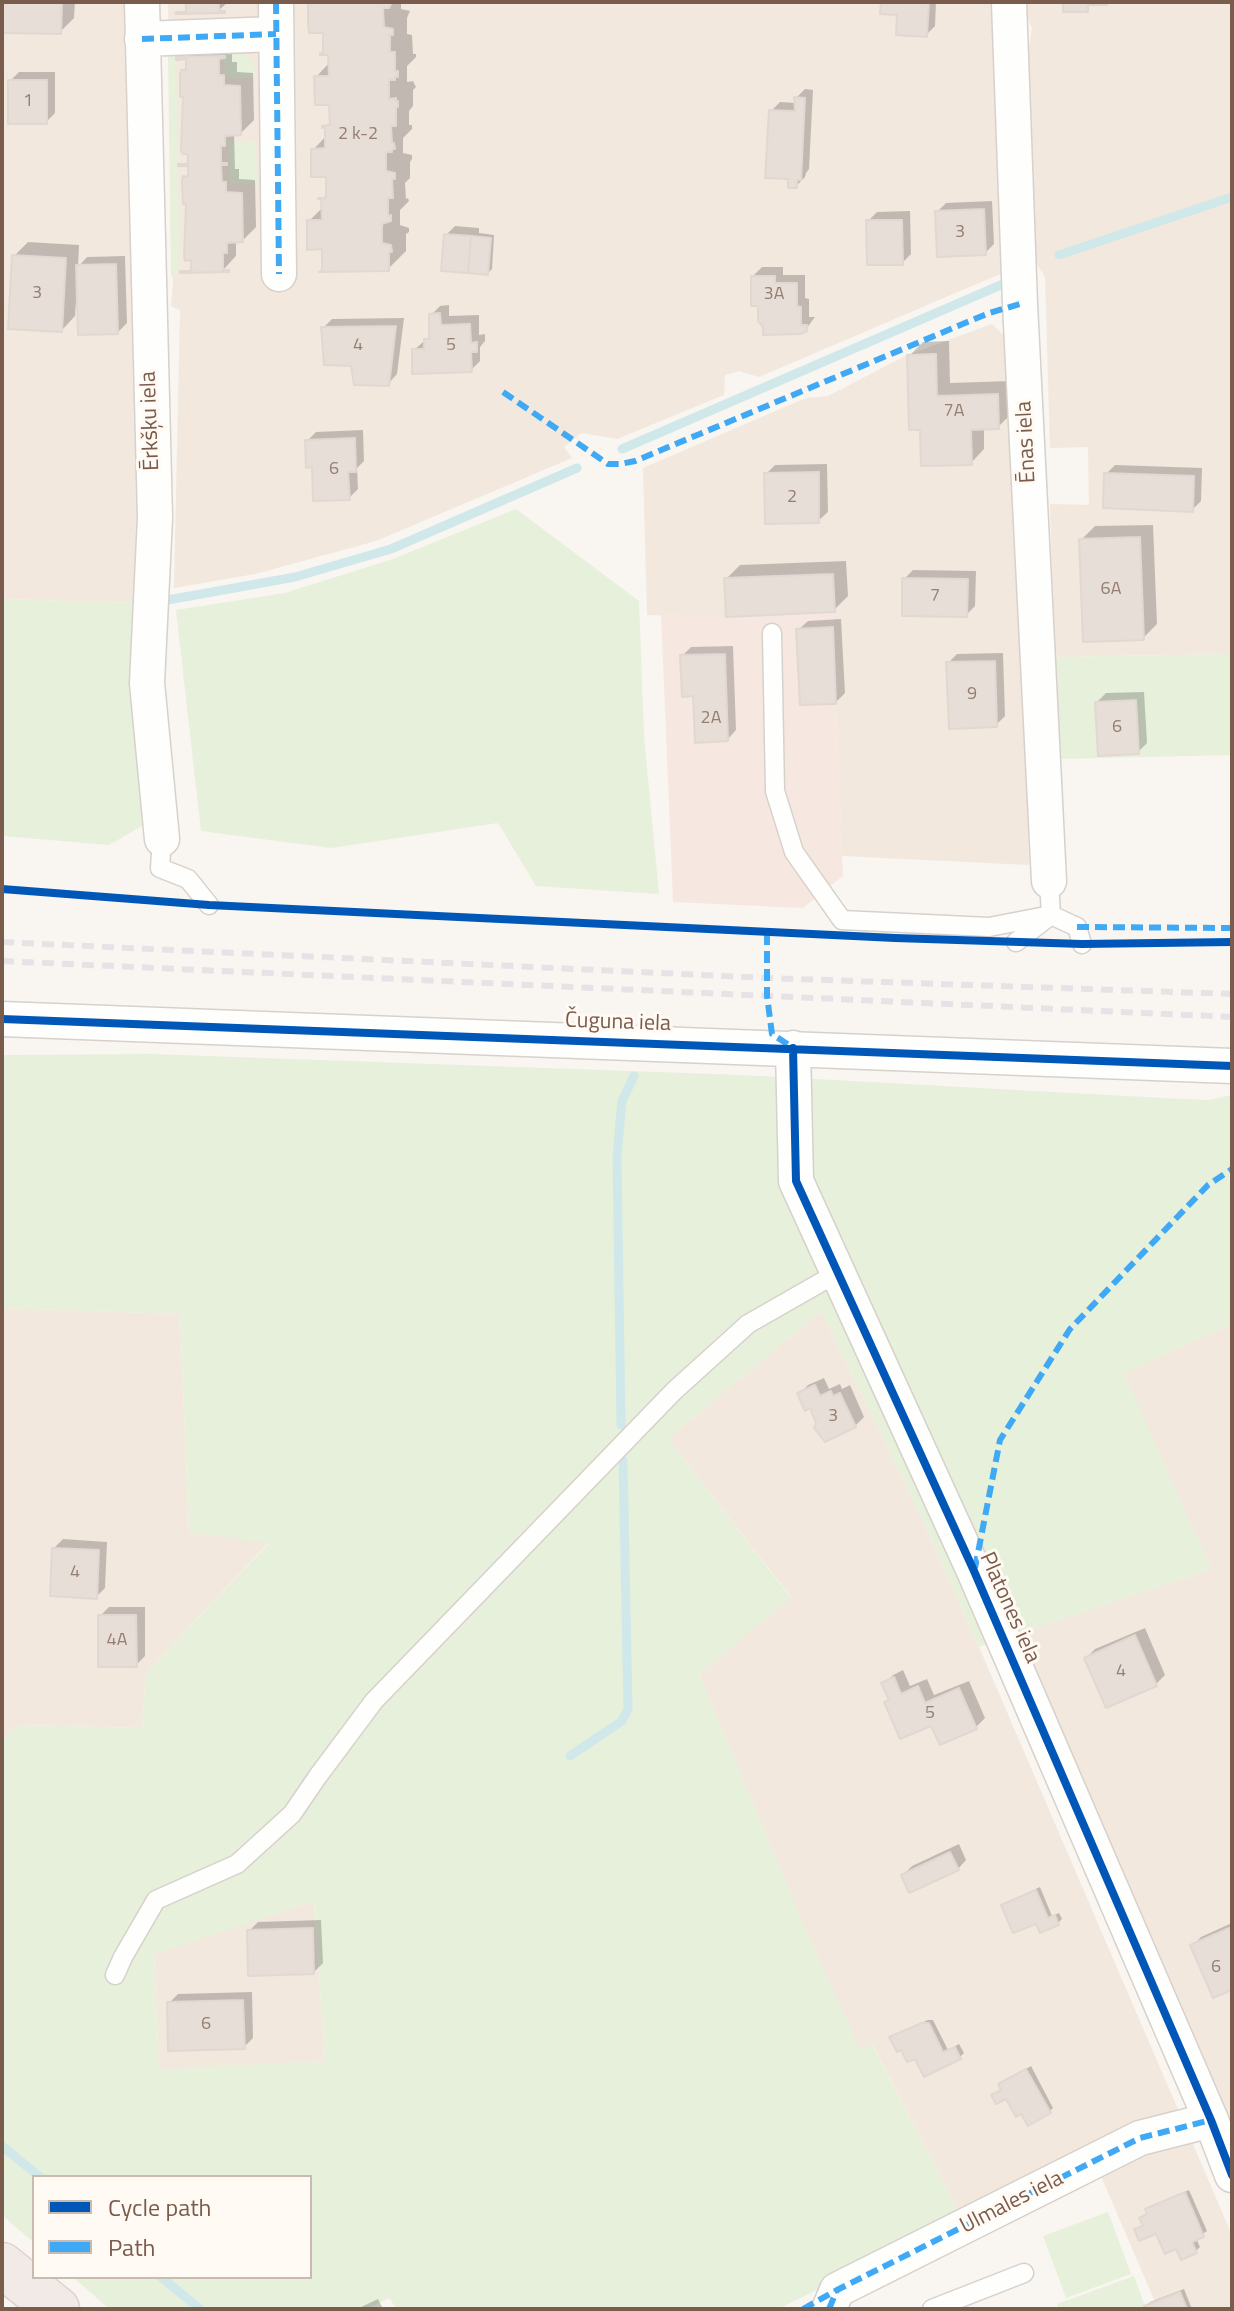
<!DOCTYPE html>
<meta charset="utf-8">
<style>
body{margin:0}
#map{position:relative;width:1234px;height:2311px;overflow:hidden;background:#f9f5f0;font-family:"Titillium Web",sans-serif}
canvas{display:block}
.frame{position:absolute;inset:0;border:4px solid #7a5c4d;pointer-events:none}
.legend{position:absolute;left:32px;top:2175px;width:280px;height:104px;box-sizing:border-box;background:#fffaf3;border:2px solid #cabbb1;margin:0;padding:10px 14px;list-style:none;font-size:24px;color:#7a5c4d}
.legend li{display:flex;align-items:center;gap:16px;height:40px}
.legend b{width:40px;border:2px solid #cabbb1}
</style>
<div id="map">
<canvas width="1234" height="2311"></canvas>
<div class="frame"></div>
<ul class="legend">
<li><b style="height:10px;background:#0057b8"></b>Cycle path</li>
<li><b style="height:10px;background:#3fa9f5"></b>Path</li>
</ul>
</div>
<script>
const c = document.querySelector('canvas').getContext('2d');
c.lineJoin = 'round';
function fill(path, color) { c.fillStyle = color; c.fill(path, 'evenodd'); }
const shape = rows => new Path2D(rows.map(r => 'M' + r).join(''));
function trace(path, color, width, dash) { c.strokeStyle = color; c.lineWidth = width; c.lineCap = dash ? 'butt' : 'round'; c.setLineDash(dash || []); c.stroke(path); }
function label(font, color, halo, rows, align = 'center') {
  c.font = font + ' "Titillium Web",sans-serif'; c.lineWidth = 6; c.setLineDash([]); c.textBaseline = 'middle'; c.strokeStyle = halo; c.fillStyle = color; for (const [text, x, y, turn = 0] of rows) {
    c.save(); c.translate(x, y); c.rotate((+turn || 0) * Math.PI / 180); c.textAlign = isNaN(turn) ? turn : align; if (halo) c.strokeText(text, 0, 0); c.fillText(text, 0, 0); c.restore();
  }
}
fill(shape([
 [2,2,126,2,139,603,2,599],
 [168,2,998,2,1003,168,998,178,1007,271,759,377,739,371,725,375,724,395,617,439,581,433,564,447,572,458,376,541,255,574,174,588,180,310,171,306,173,283],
 [1023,2,1232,2,1232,654,1054,657,1050,504,1089,505,1088,447,1050,448,1045,277,1035,261,1025,73,1032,28,1023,9],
 [992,324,1013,344,1029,865,842,856,833,627,834,613,726,617,647,615,643,468,806,398,828,396,907,355],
 [2,1308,180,1314,189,1532,269,1542,146,1673,142,1728,19,1725,2,1741],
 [821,1311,913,1499,979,1647,1232,2235,1232,2309,1158,2309,1092,2155,962,2219,873,2045,860,2051,804,1926,699,1674,791,1597,668,1439],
 [1232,1324,1232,2136,1014,1635,1211,1569,1123,1373],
 [314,1901,325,2061,159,2070,154,1954]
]), '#f2e8de');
fill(shape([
 [835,612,833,627,843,876,803,908,673,902,661,615,726,617]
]), '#f6e8e1');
fill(shape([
 [238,48,240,54,247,55,254,64,255,78,225,78,224,56,176,59,180,268,171,278,168,53],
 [256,141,257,183,230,184,228,142],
 [516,509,639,601,644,736,659,894,536,886,498,823,331,848,201,831,176,610,285,593,393,559],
 [2,599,139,603,142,826,109,845,2,836],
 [1232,654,1232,755,1057,759,1054,657],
 [151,1054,741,1075,1182,1099,1209,1100,1232,1095,1232,1324,1124,1373,1211,1569,979,1647,913,1499,821,1311,668,1439,791,1598,699,1674,803,1923,860,2050,872,2044,962,2219,778,2309,397,2309,389,2298,367,2309,109,2309,73,2277,310,2277,310,2177,34,2177,34,2243,2,2215,2,1741,18,1725,142,1728,146,1673,269,1543,189,1532,180,1314,2,1308,2,1055],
 [314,1901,325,2061,159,2069,154,1955],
 [1108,2212,1131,2274,1066,2298,1043,2236],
 [1134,2276,1146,2309,1059,2309,1057,2304]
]), '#e7f0db');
fill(shape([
 [2,2,75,2,74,18,60,32,2,31],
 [188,2,228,2,218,11],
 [313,2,401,2,401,9,410,11,407,18,407,34,412,35,413,54,416,54,416,57,407,66,407,82,413,81,416,87,413,90,413,106,409,111,409,125,412,125,412,129,403,138,403,153,412,155,412,159,410,162,410,178,405,183,406,199,408,198,409,201,400,210,400,225,409,228,409,232,406,234,406,251,388,269,324,247,309,221,323,207,323,198,328,194,328,175,313,150,327,135,327,126,332,122,331,103,316,77,330,62,325,31,310,5],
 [883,2,936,2,935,26,926,35],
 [202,44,232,44,232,62,237,62,237,72,253,73,254,120,240,134,234,134,235,169,239,169,239,179,255,180,256,227,243,240,236,241,236,256,223,270,188,202,185,178,190,172,183,71,188,66,188,58],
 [19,72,55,72,55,113,46,122,10,81],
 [805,89,813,90,809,169,806,173,805,177,796,186,790,178,771,111,780,102,796,103,796,98],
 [992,201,994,244,985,253,937,212,946,203],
 [910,211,911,254,902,263,868,221,877,212],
 [455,226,479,228,479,233,494,235,492,269,488,273,446,235],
 [28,242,79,245,78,267,87,257,125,256,127,323,118,332,79,301,76,301,75,316,62,330,14,256],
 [762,267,783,267,783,275,805,275,805,298,809,299,809,317,815,317,806,329,760,304,753,276],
 [449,305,449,316,479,315,479,335,485,334,485,341,480,347,480,361,471,370,414,350,431,335,431,315,440,306],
 [404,318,397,374,388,384,323,328,332,319],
 [949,341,950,383,1011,381,1012,413,998,427,984,428,984,449,971,463,922,428,909,356,923,342],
 [363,430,364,461,357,468,358,489,349,498,314,465,307,441,316,432],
 [827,464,828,512,818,521,766,474,775,465],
 [1115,465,1202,468,1201,501,1192,510,1106,474],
 [1153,525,1157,624,1143,638,1081,540,1095,526],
 [846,561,848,596,834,610,726,579,740,565],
 [913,570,976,571,975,606,966,615,904,579],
 [841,619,845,693,836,702,798,630,808,621],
 [733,646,736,730,728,739,682,656,691,647],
 [1003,653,1005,716,996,725,948,663,957,654],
 [1144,692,1147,743,1138,752,1097,702,1106,693],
 [824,1378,829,1389,840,1384,842,1389,850,1385,864,1417,855,1426,819,1424,810,1406,799,1394,808,1385],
 [63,1539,107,1542,105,1588,96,1597,54,1548],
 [109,1607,145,1607,145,1656,136,1665,100,1616],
 [1145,1628,1165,1675,1156,1684,1086,1658,1095,1649],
 [903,1670,910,1686,927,1679,934,1695,969,1681,985,1718,976,1727,933,1723,886,1702,890,1699,884,1684,893,1675],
 [959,1844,966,1860,958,1869,903,1875,912,1866],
 [1040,1887,1052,1916,1059,1913,1062,1919,1058,1923,1037,1921,1004,1905,1007,1902],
 [321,1920,323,1963,314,1972,249,1931,258,1922],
 [1232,1923,1232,1988,1192,1946,1201,1937],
 [252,1992,253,2038,244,2047,169,2003,178,1994],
 [928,2020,933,2020,948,2050,959,2044,964,2053,960,2057,916,2057,892,2038,896,2034],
 [1031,2066,1053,2108,1050,2111,1007,2096,994,2095,1003,2089,1005,2081],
 [1189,2190,1207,2231,1196,2238,1200,2247,1196,2251,1177,2246,1157,2231,1137,2230,1144,2224,1142,2218,1149,2213,1147,2210,1151,2206],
 [1184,2289,1192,2309,1148,2309,1146,2306,1150,2302],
 [378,2299,383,2309,357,2309]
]), '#0003');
trace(shape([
 [1059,255,1232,197],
 [622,449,1003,284],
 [168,600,295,577,391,549,577,468],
 [621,1425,617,1156,622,1101,634,1076],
 [570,1756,622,1721,628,1709,623,1460],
 [2,2146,40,2177],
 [161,2277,200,2309]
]), '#d0e8ea', 9);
const building = shape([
 [2,2,62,2,61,34,2,33,2,2],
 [181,2,219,2,219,11,225,11,225,13,176,14,176,12,186,12,186,3,181,2],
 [323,2,392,2,389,8,383,8,384,27,393,29,393,35,390,35,390,52,395,52,395,71,398,71,398,77,395,77,395,80,389,80,389,99,396,98,396,101,398,101,398,107,396,107,396,126,391,126,392,143,394,143,395,149,392,149,392,152,386,152,386,171,395,173,395,179,392,179,393,198,388,198,388,216,391,215,391,221,382,224,382,243,391,245,392,252,389,252,389,271,319,272,322,270,322,249,307,250,307,220,322,220,321,199,318,199,318,198,326,198,326,177,311,177,311,149,325,148,325,127,322,128,322,126,330,125,329,105,315,105,314,76,329,76,328,55,320,55,320,53,323,53,323,33,309,33,308,24,308,4,323,2],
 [881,2,929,2,927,37,896,35,897,15,880,14,881,2],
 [1063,2,1107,2,1107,5,1088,5,1088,12,1063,12,1063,2],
 [225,56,225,58,219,59,219,75,224,75,224,85,240,86,241,135,225,136,225,146,221,146,221,163,227,163,227,165,221,165,222,182,226,182,226,192,242,193,243,242,227,243,227,253,223,253,223,270,229,270,229,272,180,273,180,271,191,271,191,260,185,261,184,256,186,204,183,204,182,181,183,176,188,177,188,166,178,166,178,164,188,164,188,154,183,154,181,150,183,97,180,97,180,74,181,70,186,70,186,59,176,60,176,57,225,56],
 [8,80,47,80,47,124,8,124,8,80],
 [794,97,805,98,801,180,797,180,797,188,788,188,788,179,765,178,769,110,795,111,794,97],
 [984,209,986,255,937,257,935,211,984,209],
 [866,220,902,220,903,265,867,265,866,220],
 [444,234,471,236,468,273,441,271,444,234],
 [471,236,491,238,488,275,468,273,471,236],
 [12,255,66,258,62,332,8,329,12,255],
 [116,264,118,334,78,335,76,265,116,264],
 [751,276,775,276,775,283,797,283,797,306,801,307,801,325,807,325,807,331,801,334,763,335,763,327,758,321,758,306,751,306,751,276],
 [440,313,441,325,470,324,471,343,477,342,477,352,471,352,472,372,412,374,412,349,424,349,424,339,429,339,429,314,440,313],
 [396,326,389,386,354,385,351,366,324,365,321,327,396,326],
 [936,354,937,396,998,394,999,429,971,430,972,465,921,466,920,430,909,430,907,355,936,354],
 [355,438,356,472,348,472,350,500,313,501,312,467,306,468,305,440,355,438],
 [819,472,819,523,765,524,764,473,819,472],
 [1104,473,1194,476,1193,512,1103,508,1104,473],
 [1140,537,1144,640,1083,642,1079,539,1140,537],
 [833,574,835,612,726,617,724,578,833,574],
 [902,578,968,579,967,617,902,616,902,578],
 [833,627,836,704,800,705,796,629,833,627],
 [725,654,728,741,695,743,693,696,682,697,680,655,725,654],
 [995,661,997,727,949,729,946,662,995,661],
 [1136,700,1139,754,1098,756,1095,702,1136,700],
 [815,1385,820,1396,831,1391,833,1396,840,1393,856,1427,825,1442,814,1428,816,1423,810,1408,805,1411,797,1393,815,1385],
 [52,1548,99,1550,97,1599,50,1596,52,1548],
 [98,1615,136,1615,137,1667,98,1667,98,1615],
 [1135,1635,1157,1686,1106,1708,1084,1658,1135,1635],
 [894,1677,901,1694,918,1686,925,1703,959,1688,977,1729,940,1745,931,1726,900,1739,884,1702,889,1700,881,1683,894,1677],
 [950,1852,959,1870,909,1893,901,1875,950,1852],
 [1036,1890,1048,1918,1055,1915,1059,1925,1040,1933,1036,1924,1013,1933,1001,1905,1036,1890],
 [313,1928,314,1974,248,1976,247,1930,313,1928],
 [1229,1928,1232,1935,1232,1990,1213,1998,1190,1945,1229,1928],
 [243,2000,245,2049,168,2051,167,2002,243,2000],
 [922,2023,929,2023,943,2052,955,2047,961,2059,924,2077,915,2059,907,2062,901,2050,897,2052,889,2037,922,2023],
 [1026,2069,1051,2113,1028,2126,1021,2114,1016,2117,1006,2099,996,2104,991,2095,1001,2090,998,2084,1026,2069],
 [1185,2192,1204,2237,1192,2242,1197,2253,1181,2260,1176,2249,1165,2254,1156,2234,1139,2241,1134,2229,1143,2226,1139,2218,1147,2214,1145,2209,1185,2192],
 [1180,2292,1187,2309,1145,2309,1144,2306,1180,2292]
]);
fill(building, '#e6ded7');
trace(building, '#e2d8d2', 2);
const lane = shape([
 [772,633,775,791,794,852,842,920,989,927,1051,915,1077,927,1082,944],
 [162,839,160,868,188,879,209,905],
 [1016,942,1051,915,1049,881],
 [115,1975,123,1957,156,1900,237,1864,292,1814,318,1776,374,1701,674,1391,748,1324,839,1272],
 [932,2309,1024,2273]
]);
const street = shape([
 [142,2,155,518,147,683,162,839],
 [276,2,279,274],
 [1009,2,1020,304,1049,881],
 [142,39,276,34],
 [2,1019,1232,1066],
 [793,1048,796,1181,974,1571,1211,2120,1232,2175],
 [829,2309,837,2290,1140,2138,1211,2120]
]);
const highway = shape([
 [2,2265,57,2309]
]);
trace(lane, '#d7d1cb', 21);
trace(street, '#d7d1cb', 37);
trace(highway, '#dad1cc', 47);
trace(lane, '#fefefd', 18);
trace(street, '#fefefd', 34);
trace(highway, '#f2eae7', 44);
trace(shape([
 [2,942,767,978,1232,994],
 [2,961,1232,1017]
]), '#e6e3e7', 6, [12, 8]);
trace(shape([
 [276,2,279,274],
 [142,39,276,34],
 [503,392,608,464,620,464,635,461,989,313,1020,304],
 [1077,927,1232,928],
 [767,933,767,996,772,1034,792,1047],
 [975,1568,1000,1440,1070,1329,1208,1185,1232,1169],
 [803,2309,837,2290],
 [829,2309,837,2290,1140,2138,1211,2120]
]), '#3fa9f5', 6, [12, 6]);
trace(shape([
 [2,889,209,905,895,938,1082,944,1232,942],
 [2,1019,1232,1066],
 [793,1048,796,1181,974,1571,1211,2120,1232,2175]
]), '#0057b8', 8);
label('18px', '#977e72', null, [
 ["1",28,102],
 ["2 k-2",358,135],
 ["3",960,233],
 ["3",37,294],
 ["3A",774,295],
 ["4",358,346],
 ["5",451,346],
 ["7A",954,412],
 ["6",334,470],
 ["2",792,498],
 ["6A",1111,590],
 ["7",935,597],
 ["9",972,695],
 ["2A",711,719],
 ["6",1117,728],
 ["3",833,1417],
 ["4",75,1573],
 ["4A",117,1641],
 ["4",1121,1672],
 ["5",930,1714],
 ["6",1216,1968],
 ["6",206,2025]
]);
label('22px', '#7a5c4d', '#fffaf3', [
 ["Ērkšķu iela",151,421,-92],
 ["Ēnas iela",1027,442,-93],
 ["Čuguna iela",618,1023,2],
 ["Platones iela",1009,1608,66],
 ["Ulmales iela",1012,2203,-27]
]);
</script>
